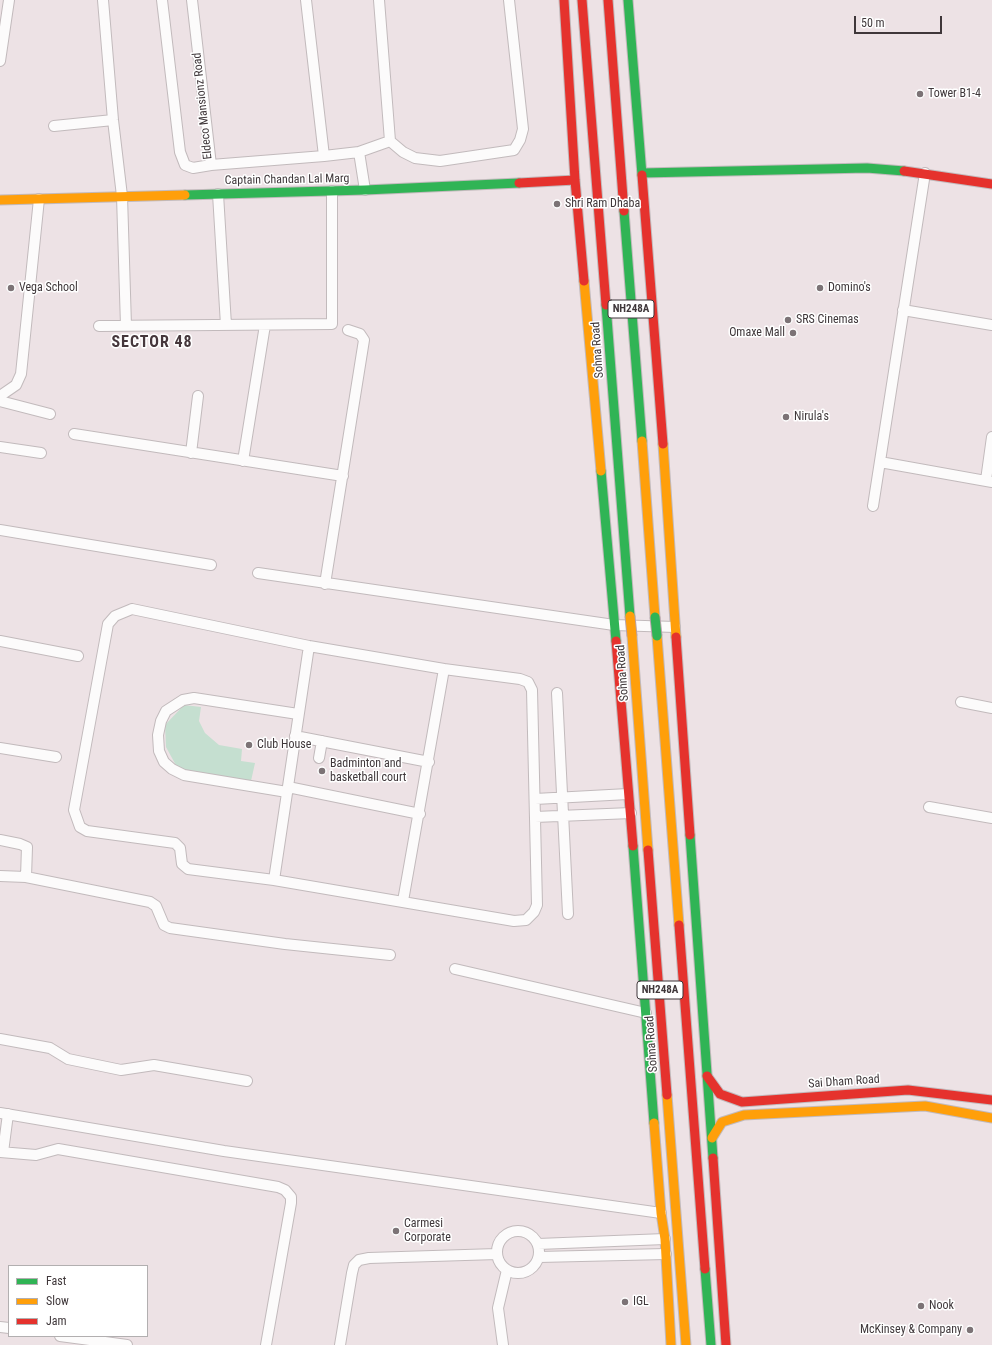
<!DOCTYPE html>
<style>
body{margin:0}
#map{position:relative;width:992px;height:1345px;overflow:hidden;background:#ede2e5;font-family:"Roboto Condensed",sans-serif}
canvas{display:block}
.legend{position:absolute;left:8px;top:1265px;width:140px;height:72px;box-sizing:border-box;background:#fff;border:1px solid #b2afb0;margin:0;padding:5px 7px;list-style:none;font-size:12px;color:#3f373a}
.legend li{display:flex;align-items:center;gap:8px;height:20px}
.legend b{width:20px;border:1px solid #b2afb0}
.scale{position:absolute;left:854px;top:16px;width:88px;height:18px;box-sizing:border-box;border:2px solid #3f373a;border-top:0;padding-left:5px;font-size:12px;line-height:14px;white-space:nowrap;color:#3f373a;-webkit-text-stroke:3px #fff;paint-order:stroke}
</style>
<div id="map">
<canvas width="992" height="1345"></canvas>
<ul class="legend">
<li><b style="height:5px;background:#30b455"></b>Fast</li>
<li><b style="height:5px;background:#ff9f0a"></b>Slow</li>
<li><b style="height:5px;background:#e5322d"></b>Jam</li>
</ul>
<div class="scale">50 m</div>
</div>
<script>
const c = document.querySelector('canvas').getContext('2d');
c.lineJoin = 'round';
function fill(path, color) { c.fillStyle = color; c.fill(path, 'evenodd'); }
const shape = rows => new Path2D(rows.map(r => 'M' + r).join(''));
function trace(path, color, width, dash) { c.strokeStyle = color; c.lineWidth = width; c.lineCap = dash ? 'butt' : 'round'; c.setLineDash(dash || []); c.stroke(path); }
function label(font, color, halo, rows, align = 'center') {
  c.font = font + ' "Roboto Condensed",sans-serif'; c.lineWidth = 3; c.setLineDash([]); c.textBaseline = 'middle'; c.strokeStyle = halo; c.fillStyle = color; for (const [text, x, y, turn = 0] of rows) {
    c.save(); c.translate(x, y); c.rotate((+turn || 0) * Math.PI / 180); c.textAlign = isNaN(turn) ? turn : align; if (halo) c.strokeText(text, 0, 0); c.fillText(text, 0, 0); c.restore();
  }
}
fill(shape([
 [184,705,201,707,199,721,205,733,219,745,242,749,241,761,255,763,251,781,178,769,166,747,165,725]
]), '#c5dfd0');
const street = shape([
 [103,0,113,120,122,196,126,326],
 [162,0,180,152,185,165,193,168,211,165,324,156,359,152,390,141],
 [192,0,211,165],
 [306,0,324,156],
 [379,0,390,141,403,152,415,158,440,161,514,150,520,140,523,129,509,0],
 [0,61,9,0],
 [54,126,113,120],
 [359,152,365,190],
 [218,194,226,325],
 [903,310,992,325],
 [99,326,332,324,332,191],
 [0,396,16,385,21,374,39,199],
 [0,401,50,414],
 [74,434,343,476],
 [0,447,41,453],
 [191,453,198,396],
 [243,461,265,325],
 [880,462,992,482],
 [986,480,992,437],
 [873,506,925,173],
 [0,530,211,565],
 [258,573,614,625,675,627],
 [325,584,364,340,360,334,348,330],
 [132,609,309,646,444,669,520,679,528,682,532,690,537,905,534,912,526,920,514,921,274,880,188,869,182,864,180,848,175,843,87,831,80,827,74,810,108,624,115,616,132,609],
 [0,641,78,656],
 [557,693,568,914],
 [961,702,992,708],
 [295,736,429,762],
 [0,748,56,757],
 [319,758,322,741],
 [288,787,420,814],
 [287,792,184,775,172,769,164,762,159,751,158,735,161,721,166,711,183,700,194,698,298,714],
 [535,799,628,794],
 [929,807,992,818],
 [535,817,631,813],
 [0,840,20,844,27,847,26,877],
 [0,876,26,877,150,902,156,906,164,925,170,928,285,944,390,955],
 [274,880,309,646],
 [403,901,444,669],
 [455,969,646,1013],
 [0,1039,50,1048,68,1059,121,1070,154,1065,247,1081],
 [0,1113,224,1151,661,1213],
 [0,1152,36,1155,58,1149,278,1187,285,1190,291,1197,291,1203,266,1345],
 [3,1152,8,1114],
 '497 1252a21 21 0 1 1 42 0a21 21 0 1 1-42 0Z',
 [538,1244,665,1239],
 [539,1257,666,1254],
 [0,1327,9,1328],
 [60,1336,127,1345],
 [340,1345,352,1273,354,1265,359,1260,369,1258,497,1254],
 [503,1345,498,1308,507,1270]
]);
const fast = shape([
 [628,0,642,175],
 [642,173,867,168,904,171],
 [185,195,365,190,519,183],
 [624,211,642,441],
 [606,305,630,616],
 [601,471,616,641],
 [690,835,713,1158],
 [633,846,654,1123],
 [705,1269,711,1345]
]);
const slow = shape([
 [0,200,185,195],
 [584,281,601,471],
 [642,441,655,617],
 [663,444,676,637],
 [632,636,648,850],
 [657,636,679,925],
 [667,1095,686,1345],
 [654,1123,661,1213,665,1239,671,1345],
 [712,1138,722,1122,744,1115,925,1106,992,1118]
]);
const jam = shape([
 [564,0,575,180,584,281],
 [582,0,606,305],
 [608,0,624,211],
 [904,171,992,184],
 [642,175,663,444],
 [519,183,575,180],
 [676,637,690,835],
 [616,641,633,846],
 [648,850,667,1095],
 [679,925,705,1269],
 [707,1076,720,1094,742,1102,908,1090,992,1100],
 [713,1158,726,1345]
]);
trace(street, '#c2babc', 12);
trace(fast, '#c2babc', 11);
trace(slow, '#c2babc', 11);
trace(jam, '#c2babc', 11);
trace(street, '#fcfbfb', 10);
trace(fast, '#30b455', 9);
trace(slow, '#ff9f0a', 9);
trace(jam, '#e5322d', 9);
const fastBridge = shape([
 [655,617,657,636]
]);
const slowBridge = shape([
 [630,616,632,636]
]);
trace(fastBridge, '#b7a2aa', 11, []);
trace(slowBridge, '#b7a2aa', 11, []);
trace(fastBridge, '#30b455', 9);
trace(slowBridge, '#ff9f0a', 9);
for (const [x, y, r, color] of [
 [920,94,4,"#7c7376"],
 [557,204,4,"#7c7376"],
 [11,288,4,"#7c7376"],
 [820,288,4,"#7c7376"],
 [788,320,4,"#7c7376"],
 [793,333,4,"#7c7376"],
 [786,417,4,"#7c7376"],
 [249,745,4,"#7c7376"],
 [322,771,4,"#7c7376"],
 [396,1231,4,"#7c7376"],
 [625,1302,4,"#7c7376"],
 [921,1306,4,"#7c7376"],
 [970,1330,4,"#7c7376"]
]) { const dot = new Path2D(); dot.arc(x, y, r, 0, 2 * Math.PI); c.fillStyle = color; c.fill(dot); trace(dot, '#fff', 1.5); }
for (const [x, y, w] of [
 [631,309,46],
 [660,990,46]
]) { const box = new Path2D(); box.roundRect(x - w / 2, y - 9, w, 18, 3); c.fillStyle = '#fff'; c.fill(box); trace(box, '#3f373a', 1); }
label('bold 11px', '#3f373a', null, [
 ["NH248A",631,309],
 ["NH248A",660,990]
]);
label('12px', '#3f373a', '#fff', [
 ["Tower B1-4",928,94],
 ["Shri Ram Dhaba",565,204],
 ["Vega School",19,288],
 ["Domino's",828,288],
 ["SRS Cinemas",796,320],
 ["Omaxe Mall",785,333,"right"],
 ["Nirula's",794,417],
 ["Club House",257,745],
 ["Badminton and",330,764],
 ["basketball court",330,778],
 ["Carmesi",404,1224],
 ["Corporate",404,1238],
 ["IGL",633,1302],
 ["Nook",929,1306],
 ["McKinsey & Company",962,1330,"right"]
], 'left');
label('12px', '#3f373a', '#fff', [
 ["Eldeco Mansionz Road",203,106,-96],
 ["Captain Chandan Lal Marg",287,180,-1],
 ["Sohna Road",598,350,-94],
 ["Sohna Road",623,673,-94],
 ["Sohna Road",652,1044,-94],
 ["Sai Dham Road",844,1082,-4]
]);
c.letterSpacing = '1px';
label('bold 16px', '#46373c', '#fff', [
 ["SECTOR 48",152,343]
]);
c.letterSpacing = '0px';
</script>
